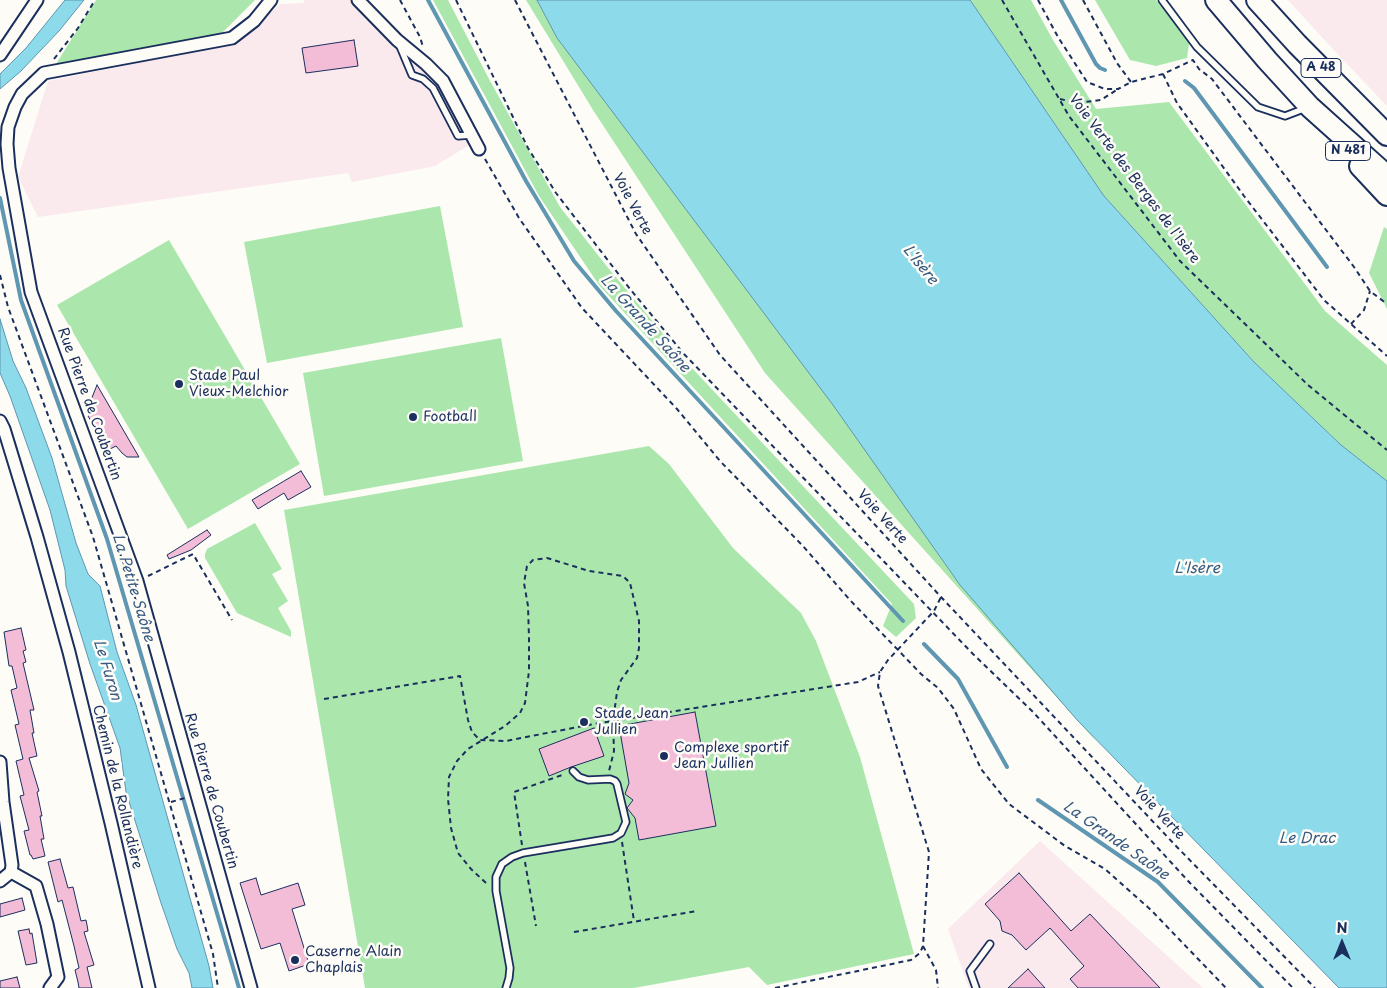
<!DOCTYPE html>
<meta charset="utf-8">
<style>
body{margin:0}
#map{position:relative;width:1387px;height:988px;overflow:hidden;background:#fdfcf7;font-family:"Playpen Sans",sans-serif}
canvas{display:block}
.north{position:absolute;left:1317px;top:918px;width:50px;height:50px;-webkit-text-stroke:4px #fdfcf7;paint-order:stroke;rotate:0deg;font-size:14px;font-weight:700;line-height:20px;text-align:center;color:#1b2f5e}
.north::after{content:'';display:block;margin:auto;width:18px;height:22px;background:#1b2f5e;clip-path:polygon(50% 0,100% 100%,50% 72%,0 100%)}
</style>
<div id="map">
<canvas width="1387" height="988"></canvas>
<div class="north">N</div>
</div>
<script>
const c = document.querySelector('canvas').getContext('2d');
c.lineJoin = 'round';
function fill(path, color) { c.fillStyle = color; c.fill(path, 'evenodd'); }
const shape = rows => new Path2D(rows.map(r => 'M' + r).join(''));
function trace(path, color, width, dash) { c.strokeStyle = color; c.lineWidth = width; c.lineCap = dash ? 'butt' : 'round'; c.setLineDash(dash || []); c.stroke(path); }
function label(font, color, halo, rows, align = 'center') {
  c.font = font + ' "Playpen Sans",sans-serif'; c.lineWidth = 5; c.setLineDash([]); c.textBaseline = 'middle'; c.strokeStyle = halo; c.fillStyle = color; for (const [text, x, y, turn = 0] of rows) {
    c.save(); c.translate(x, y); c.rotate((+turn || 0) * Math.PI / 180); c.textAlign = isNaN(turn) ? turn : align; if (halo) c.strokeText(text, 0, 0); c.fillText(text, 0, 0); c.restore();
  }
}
fill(shape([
 [305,0,354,0,437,79,471,144,435,166,352,182,348,173,38,217,18,177,48,81,237,43,280,4,303,3],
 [1288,0,1387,0,1387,106,1331,47],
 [1040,841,1203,988,969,988,948,929]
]), '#fae9ed');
fill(shape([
 [96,0,255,0,220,35,56,64],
 [433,0,448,0,489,79,560,207,609,269,690,366,914,604,916,618,896,637,883,626,892,604,599,285,539,196],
 [526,0,568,0,935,520,1096,741,765,373,593,110],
 [970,0,1031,0,1053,40,1096,109,1169,102,1325,311,1387,365,1387,481,1341,445,1254,362,1104,196],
 [1095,0,1156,0,1180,29,1189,44,1187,58,1156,66,1130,60],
 [440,206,463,327,267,363,244,242],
 [1384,227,1387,229,1387,309,1369,273],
 [169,240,300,464,188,529,57,305],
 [501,338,523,461,324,496,303,373],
 [649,446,669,464,733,548,801,613,816,641,860,757,914,954,767,985,749,967,634,988,365,988,284,510],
 [255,523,282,569,272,574,288,601,278,608,291,631,291,637,237,613,205,558,205,554,207,549]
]), '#abe7ad');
const water = shape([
 [65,0,84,0,59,31,21,71,0,89,0,74,26,48,65,0],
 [537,0,970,0,1104,196,1254,362,1341,445,1387,481,1387,988,1339,988,1078,721,960,585,833,405,557,38,537,0],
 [0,319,13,361,26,388,52,458,76,543,88,574,100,586,117,652,136,705,209,966,213,988,192,988,189,973,177,949,161,903,126,792,120,748,90,664,66,586,65,570,50,510,10,396,0,373,0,319]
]);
fill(water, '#8cdaea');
trace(water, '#5f96b2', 1);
trace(shape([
 [428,0,526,181,574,261,616,311,903,621],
 [1061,0,1096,64,1100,68,1105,70],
 [1185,81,1194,88,1327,267],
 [0,198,21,300,107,539,239,988],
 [924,644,958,679,1007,767],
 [1038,800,1158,882,1262,988]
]), '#5f96b2', 4);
const building = shape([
 [354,40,358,66,306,73,302,48,354,40],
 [97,385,139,457,127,457,122,453,116,446,108,450,88,416,94,412,91,400,97,385],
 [301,471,311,487,288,500,284,493,258,509,252,500,301,471],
 [207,530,211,535,191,550,169,559,167,555,207,530],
 [21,628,26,650,23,651,26,662,23,663,34,710,30,710,34,733,32,733,37,756,29,758,39,791,37,792,42,816,40,816,44,839,41,839,45,856,33,859,31,855,30,855,24,831,29,830,20,796,24,795,16,761,23,759,15,725,19,724,11,690,17,688,12,666,9,666,4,632,21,628],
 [695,712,716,826,639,840,635,818,627,808,633,800,625,794,629,783,619,726,695,712],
 [594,728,604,756,571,767,549,776,539,749,594,728],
 [60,859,68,888,73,887,81,921,86,920,87,925,88,931,84,932,94,965,87,967,92,988,79,988,78,982,75,970,79,968,74,946,62,900,58,902,48,862,60,859],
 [1019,873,1071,931,1090,914,1160,988,1078,988,1070,979,1084,966,1050,928,1026,950,1012,935,1002,931,1000,921,985,904,1019,873],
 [256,878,261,895,298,883,305,905,292,909,309,964,289,971,280,943,261,949,240,883,256,878],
 [22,898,25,910,0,917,0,904,22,898],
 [29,929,30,934,32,933,37,963,26,965,18,931,29,929],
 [1028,969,1045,988,1008,988,1028,969],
 [17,977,20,988,0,988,0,981,17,977]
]);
fill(building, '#f3bdd7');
trace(building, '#1b2f5e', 1);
const lane = shape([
 [1162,0,1197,47,1258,107,1285,116,1306,108],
 [399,44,412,75,423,79,433,88,458,136,471,135],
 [506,988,509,978,510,968,496,891,496,877,502,864,512,857,523,853,613,838,621,833,626,822,617,784,615,781,610,779,588,780,579,777,573,771],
 [976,988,970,971,990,944]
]);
const street = shape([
 [358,0,397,40,426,64,443,81,479,149],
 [0,55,37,0],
 [0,421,4,429,37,537,69,652,111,823,149,988],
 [0,762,3,802,12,865,11,872,0,881],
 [11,872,36,886,47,924,58,977,50,988],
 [251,988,137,581,31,292,9,168,7,144,8,127,15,107,22,94,44,73,232,38,254,21,271,0]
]);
const highway = shape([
 [1216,0,1267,60,1310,107,1387,176],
 [1257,0,1297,44,1387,135],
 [1360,166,1387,195]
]);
trace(lane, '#1b2f5e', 9);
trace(street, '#1b2f5e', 15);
trace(highway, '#1b2f5e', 24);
trace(shape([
 [400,0,420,37,423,47],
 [456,0,528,148,556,193,630,289,684,354,973,654,1033,712,1190,883,1293,988],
 [515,0,636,234,720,355,941,597,1176,846,1315,988],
 [1002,0,1069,116,1180,261,1308,385,1387,450],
 [1038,0,1058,37,1087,82,1105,89,1118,89,1131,82,1163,74,1193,60,1199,69,1212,79,1354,267,1370,291,1387,304],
 [1083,0,1117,63,1131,82],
 [54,59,78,28,95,0],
 [1163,74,1177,103,1244,196,1324,300,1387,356],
 [1060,99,1077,103,1101,100,1118,89],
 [485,159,519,218,582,308,677,409,720,461,803,546,849,599,921,674,938,688,954,709,981,769,1009,804,1065,846,1105,869,1151,910,1226,988],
 [0,275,8,307,93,537,213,954,218,988],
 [1351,324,1364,310,1370,291],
 [148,576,193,554,232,620],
 [324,699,460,676,468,720,472,732,480,740,506,741,588,725,858,682,880,672],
 [171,802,185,798],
 [622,842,634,921],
 [522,845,514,792,565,774],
 [525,862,536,926],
 [486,883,471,869,458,853,451,828,448,799,449,777,457,761,468,749,505,726,520,713,525,703,529,671,529,638,528,606,524,583,527,566,533,560,547,558,589,571,623,576,630,583,639,621,639,648,637,658,621,680,617,692,613,721,614,751,609,771],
 [574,932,697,911],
 [923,946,936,970,938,988],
 [775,988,911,960,920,953,923,946,929,852,878,686,880,672,888,660,934,611,941,597]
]), '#1b2f5e', 2, [5, 4]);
trace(lane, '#fdfcf7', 5.5);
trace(street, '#fdfcf7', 11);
trace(highway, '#fdfcf7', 20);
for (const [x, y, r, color] of [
 [179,384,5,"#1b2f5e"],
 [413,417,5,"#1b2f5e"],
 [584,722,5,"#1b2f5e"],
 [664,756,5,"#1b2f5e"],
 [295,960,5,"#1b2f5e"]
]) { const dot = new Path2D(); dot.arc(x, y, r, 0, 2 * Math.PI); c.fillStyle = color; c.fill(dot); trace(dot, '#fdfcf7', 2); }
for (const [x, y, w] of [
 [1321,68,40],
 [1348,151,45]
]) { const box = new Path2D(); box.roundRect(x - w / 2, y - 9.5, w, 19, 4); c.fillStyle = '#fdfcf7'; c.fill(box); trace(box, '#1b2f5e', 1); }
label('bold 12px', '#1b2f5e', null, [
 ["A 48",1321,68],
 ["N 481",1348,151]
]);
label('14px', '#1b2f5e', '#fdfcf7', [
 ["Voie Verte des Berges de l'Isère",1134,179,53],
 ["Voie Verte",632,204,62],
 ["Rue Pierre de Coubertin",89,404,70],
 ["Voie Verte",882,517,48],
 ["Chemin de la Rollandière",117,787,76],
 ["Rue Pierre de Coubertin",211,791,74],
 ["Voie Verte",1159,813,47]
]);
label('14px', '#1b2f5e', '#fdfcf7', [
 ["Stade Paul",189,376],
 ["Vieux-Melchior",189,392],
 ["Football",423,417],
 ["Stade Jean",594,714],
 ["Jullien",594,730],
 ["Complexe sportif",674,748],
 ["Jean Jullien",674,764],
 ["Caserne Alain",305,952],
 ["Chaplais",305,968]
], 'left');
label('italic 15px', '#375a81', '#fdfcf7', [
 ["L'Isère",920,265,51],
 ["La Grande Saône",645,324,48],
 ["L'Isère",1197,569],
 ["La Petite Saône",133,588,73],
 ["Le Furon",107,670,73],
 ["Le Drac",1307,839],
 ["La Grande Saône",1116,841,35]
]);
</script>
